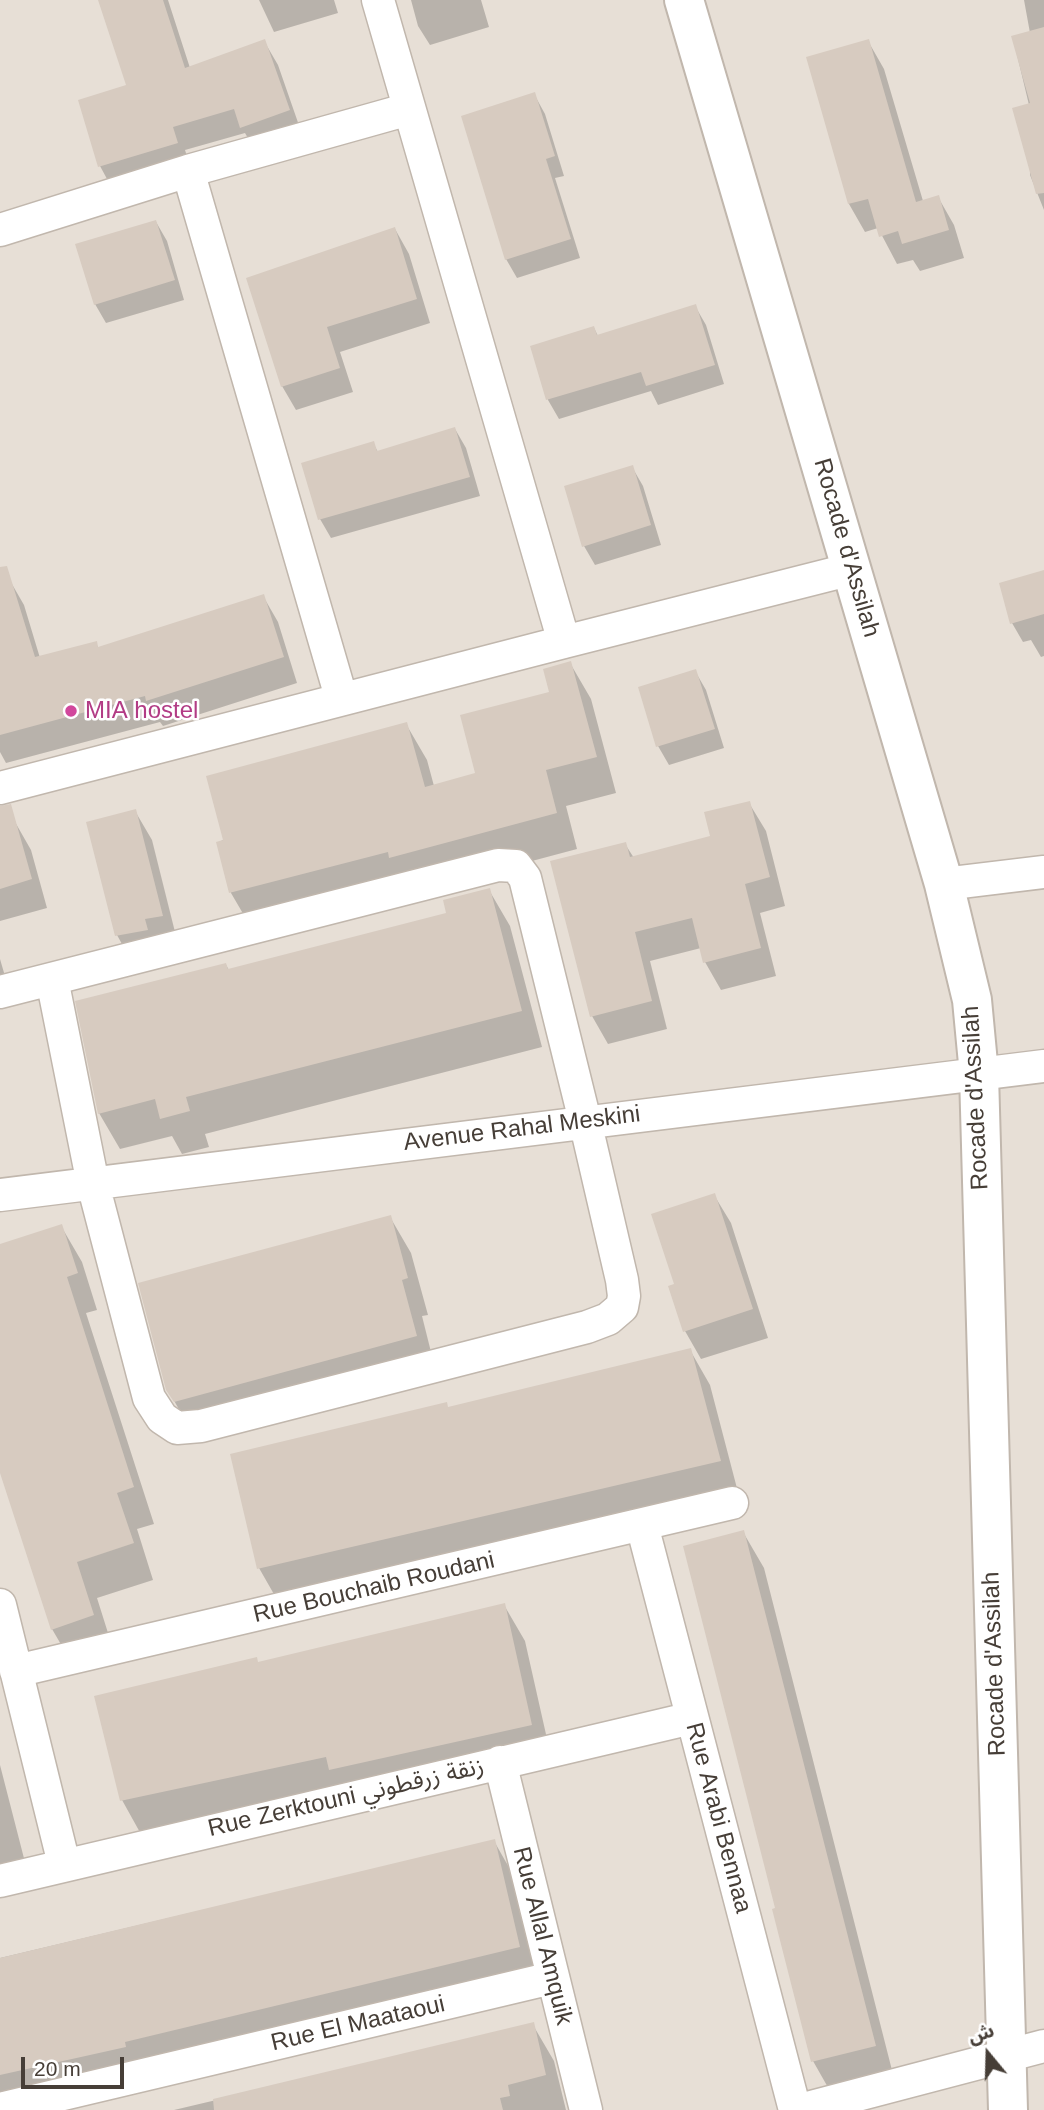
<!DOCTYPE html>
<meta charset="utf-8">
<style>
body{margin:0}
#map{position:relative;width:1044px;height:2110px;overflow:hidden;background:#f3eee7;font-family:Helvetica,"Noto Sans Arabic",sans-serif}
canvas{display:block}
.north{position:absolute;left:953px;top:2019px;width:70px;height:70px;-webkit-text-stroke:5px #fff;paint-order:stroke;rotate:341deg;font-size:19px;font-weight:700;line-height:28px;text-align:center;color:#463e37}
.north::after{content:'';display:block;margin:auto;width:24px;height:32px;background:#463e37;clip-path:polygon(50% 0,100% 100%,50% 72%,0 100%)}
.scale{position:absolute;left:21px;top:2057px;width:103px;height:32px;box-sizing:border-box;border:4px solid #463e37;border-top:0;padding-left:9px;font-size:21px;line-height:24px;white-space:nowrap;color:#463e37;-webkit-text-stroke:5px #fff;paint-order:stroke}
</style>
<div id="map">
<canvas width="1044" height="2110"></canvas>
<div class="north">ش</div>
<div class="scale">20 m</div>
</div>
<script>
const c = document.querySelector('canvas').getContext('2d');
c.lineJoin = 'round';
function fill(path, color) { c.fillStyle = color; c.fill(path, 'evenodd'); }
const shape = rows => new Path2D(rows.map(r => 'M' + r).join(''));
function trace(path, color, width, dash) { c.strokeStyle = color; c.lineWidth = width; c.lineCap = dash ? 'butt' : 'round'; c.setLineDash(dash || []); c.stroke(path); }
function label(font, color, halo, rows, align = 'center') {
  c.font = font + ' Helvetica,"Noto Sans Arabic",sans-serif'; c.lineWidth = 5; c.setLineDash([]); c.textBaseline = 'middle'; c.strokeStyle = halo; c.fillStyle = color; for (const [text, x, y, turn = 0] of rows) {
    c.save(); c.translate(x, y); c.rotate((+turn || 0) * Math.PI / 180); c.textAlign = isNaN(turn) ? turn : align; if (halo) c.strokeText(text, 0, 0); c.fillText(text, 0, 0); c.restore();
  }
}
fill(shape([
 [0,0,1044,0,1044,2110,0,2110]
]), '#e7dfd6');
fill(shape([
 [100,0,168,0,190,68,264,41,278,65,302,134,255,150,245,133,185,150,190,166,113,190,100,166,128,86],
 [259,0,334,0,338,13,274,32],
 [411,0,481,0,489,27,430,45,418,26],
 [1024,0,1044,0,1044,210,1030,175,1029,105,1013,38,1030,33],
 [868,41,884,69,923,201,938,197,954,225,964,258,920,271,913,260,897,264,878,228,865,232,849,204],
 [534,94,545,114,564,176,555,178,580,258,517,278,506,259],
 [156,222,167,241,184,300,106,323,95,304],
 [395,229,409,254,430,323,340,352,353,392,296,410,282,386],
 [695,306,706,325,724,384,658,405,651,391,559,419,548,400,532,347,594,328,598,336],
 [455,429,466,448,480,496,331,538,320,519,373,443,378,452],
 [632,467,643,486,661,545,595,565,584,546],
 [1044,572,1044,656,1041,657,1031,640,1023,642,1012,623],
 [9,579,24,605,40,658,96,643,99,649,263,596,278,622,297,683,163,726,160,722,6,763,0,752,0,582],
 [570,663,591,699,616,793,566,806,577,849,412,893,252,929,231,893,218,843,406,724,427,760,434,786,477,775,551,693],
 [695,671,706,690,724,748,669,765,658,746],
 [749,803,766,831,785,906,760,913,776,976,721,990,705,962,701,948,650,961,667,1029,608,1044,592,1016,625,844,634,858,712,838],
 [135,811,152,840,178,944,133,964,117,935],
 [15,822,31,850,47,908,0,921,0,826],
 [489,890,510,926,542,1047,205,1134,209,1147,182,1154,172,1136,120,1149,99,1113,226,965,229,970,448,914],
 [0,959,7,983,0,985],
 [714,1195,731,1223,768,1338,701,1359,685,1331,676,1286],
 [390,1217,411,1253,428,1315,422,1316,436,1372,189,1427,168,1390],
 [61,1226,82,1262,97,1310,86,1313,154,1524,137,1529,153,1580,97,1598,114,1652,73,1665,52,1629,0,1467,0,1246],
 [690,1350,710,1385,739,1496,279,1603,259,1568],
 [743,1532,764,1568,895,2082,834,2098,813,2061],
 [504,1605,525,1641,552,1761,142,1836,122,1800,258,1663],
 [0,1765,27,1870,0,1877],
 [494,1841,515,1878,540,1983,0,2110,0,1958],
 [533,2025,554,2061,566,2110,174,2110]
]), '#0003');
fill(shape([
 [98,0,163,0,185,68,265,39,290,110,240,128,234,109,173,127,178,143,98,167,78,100,126,85],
 [1044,27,1044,193,1036,194,1012,108,1030,103,1011,36],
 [869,39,916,202,939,195,949,230,902,244,898,231,879,237,868,199,848,204,806,57],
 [535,92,555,156,546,159,571,239,505,260,461,116],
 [156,220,175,280,94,305,75,244],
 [395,227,417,299,327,327,340,368,281,387,246,278],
 [696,304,715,365,646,386,641,372,546,400,530,346,594,326,597,335],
 [455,427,470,477,318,520,301,463,374,441,377,451],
 [633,465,651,525,582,547,564,486],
 [7,566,35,657,97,641,98,647,264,594,284,657,146,701,145,696,0,735,0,567],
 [1044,570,1044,614,1010,624,999,583],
 [571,661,597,757,546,770,557,813,389,858,388,852,229,893,216,842,223,840,206,776,407,722,425,787,475,773,460,715,549,692,543,669],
 [696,669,715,729,656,747,638,687],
 [750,801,770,877,745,884,761,948,703,963,692,918,635,932,652,1001,590,1017,550,861,626,842,630,857,710,836,704,812],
 [11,804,32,879,0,889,0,806],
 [136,809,163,916,145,919,148,930,115,936,86,822],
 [490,888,522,1011,186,1097,190,1111,160,1119,155,1099,98,1114,75,1001,226,963,228,969,446,913,443,900],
 [715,1193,753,1309,683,1332,668,1286,674,1284,651,1214],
 [391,1215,408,1278,402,1280,417,1336,174,1402,166,1390,138,1283],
 [62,1224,78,1273,67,1277,134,1487,117,1493,134,1543,77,1562,94,1615,51,1630,0,1473,0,1244],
 [691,1348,721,1461,257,1569,230,1454,447,1402,448,1407],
 [744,1530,876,2046,811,2062,772,1909,775,1908,683,1546],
 [505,1603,532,1725,329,1770,326,1757,120,1801,94,1696,257,1657,258,1662],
 [495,1839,520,1947,125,2042,126,2047,0,2075,0,1958],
 [534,2022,546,2075,508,2085,510,2096,500,2098,503,2110,214,2110,213,2099]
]), '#d7cbc0');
const minor = shape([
 [378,0,564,642,852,569],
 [188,171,409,109],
 [0,230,188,171,341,697],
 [0,788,564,642],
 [944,884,1044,872],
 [0,992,498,865,516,866,525,878,585,1121,622,1280,624,1296,622,1307,608,1319,587,1327,201,1426,177,1428,162,1418,149,1398,93,1184,52,979],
 [0,1195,1044,1066],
 [642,1525,795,2110],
 [0,1605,64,1864],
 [16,1671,732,1503],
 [500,1762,586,2110],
 [0,1881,692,1718],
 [0,2109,552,1978],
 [800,2110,1044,2046]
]);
const tertiary = shape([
 [684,0,944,884,972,1000,979,1074,1008,2110]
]);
trace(minor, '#c1b7ad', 35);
trace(tertiary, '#c1b7ad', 42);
trace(minor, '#fff', 32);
trace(tertiary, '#fff', 38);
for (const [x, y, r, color] of [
 [71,711,7,"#d1479c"]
]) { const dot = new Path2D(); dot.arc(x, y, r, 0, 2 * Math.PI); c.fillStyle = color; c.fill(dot); trace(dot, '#fff', 2.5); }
label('24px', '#463e37', '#fff', [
 ["Rocade d'Assilah",846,548,74],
 ["Rocade d'Assilah",976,1098,-93],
 ["Avenue Rahal Meskini",522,1129,-7],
 ["Rue Bouchaib Roudani",374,1588,-13],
 ["Rocade d'Assilah",995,1664,-92],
 ["Rue Zerktouni زنقة زرقطوني",346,1798,-13],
 ["Rue Arabi Bennaa",718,1818,75],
 ["Rue Allal Amquik",542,1936,76],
 ["Rue El Maataoui",358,2024,-13]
]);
label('24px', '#b23c85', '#fff', [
 ["MIA hostel",85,711]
], 'left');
</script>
